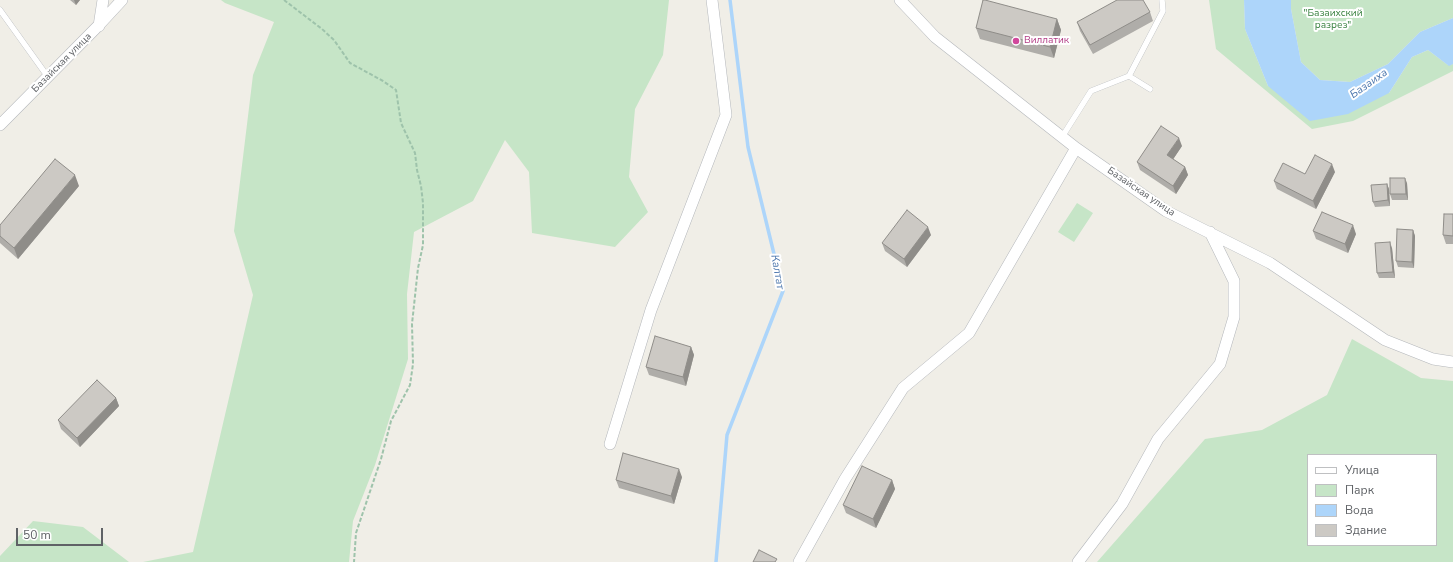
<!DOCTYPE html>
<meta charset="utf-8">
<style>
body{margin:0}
#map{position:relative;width:1453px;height:562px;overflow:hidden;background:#f0eee7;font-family:"Nunito Sans",sans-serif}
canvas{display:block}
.legend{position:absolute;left:1307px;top:454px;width:130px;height:92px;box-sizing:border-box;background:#fff;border:1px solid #bfc0c2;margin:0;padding:5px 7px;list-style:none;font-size:12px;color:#5f6266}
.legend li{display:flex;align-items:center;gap:8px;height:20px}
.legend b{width:20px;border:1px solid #bfc0c2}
.scale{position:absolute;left:16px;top:528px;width:87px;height:18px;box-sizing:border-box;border:2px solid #5f6266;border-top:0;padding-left:5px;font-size:12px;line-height:14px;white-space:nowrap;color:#5f6266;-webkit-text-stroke:3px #fff;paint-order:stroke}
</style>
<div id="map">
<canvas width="1453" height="562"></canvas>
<ul class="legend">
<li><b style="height:5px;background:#fff"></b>Улица</li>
<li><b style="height:11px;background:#c6e5c7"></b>Парк</li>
<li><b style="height:11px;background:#add5fa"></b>Вода</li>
<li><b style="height:11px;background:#ccc9c4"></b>Здание</li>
</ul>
<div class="scale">50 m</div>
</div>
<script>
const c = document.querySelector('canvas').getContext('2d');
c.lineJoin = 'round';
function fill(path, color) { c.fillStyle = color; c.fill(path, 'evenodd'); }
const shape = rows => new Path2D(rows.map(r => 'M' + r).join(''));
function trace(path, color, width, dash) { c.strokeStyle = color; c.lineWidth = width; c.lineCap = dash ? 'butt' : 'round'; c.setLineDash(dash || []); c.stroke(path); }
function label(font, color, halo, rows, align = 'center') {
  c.font = font + ' "Nunito Sans",sans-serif'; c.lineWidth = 4; c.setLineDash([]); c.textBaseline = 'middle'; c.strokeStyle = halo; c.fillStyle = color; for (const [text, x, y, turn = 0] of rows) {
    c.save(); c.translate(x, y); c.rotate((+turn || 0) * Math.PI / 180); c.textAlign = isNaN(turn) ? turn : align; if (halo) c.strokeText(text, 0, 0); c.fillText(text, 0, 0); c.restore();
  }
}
fill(shape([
 [221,0,669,0,663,55,635,109,629,177,648,212,615,247,532,233,529,172,505,140,473,201,414,232,407,294,408,359,375,465,353,521,349,562,143,562,193,552,253,295,234,231,253,75,274,22,225,3],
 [1209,0,1244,0,1245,29,1268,86,1389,93,1412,57,1428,50,1448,65,1453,64,1453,71,1353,121,1312,129,1216,49],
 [1291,0,1453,0,1453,18,1420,32,1388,64,1350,82,1320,80,1301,62,1291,9],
 [1077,203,1093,213,1074,242,1058,232],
 [1352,339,1421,378,1453,381,1453,562,1097,562,1205,439,1262,430,1327,395],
 [1308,455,1436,455,1436,545,1308,545],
 [33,521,83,527,129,562,0,562,0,556]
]), '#c6e5c7');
fill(shape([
 [1244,0,1291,0,1291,9,1301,62,1320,80,1350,82,1388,64,1420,32,1453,18,1453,64,1449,66,1428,50,1412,57,1389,93,1348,114,1310,121,1268,86,1245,29]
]), '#add5fa');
trace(shape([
 [716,562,727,435,783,291,748,147,730,0]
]), '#add5fa', 3.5);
const service = shape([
 [0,10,48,77],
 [1129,76,1150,89],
 [1062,137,1091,91,1129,76,1163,11,1162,0]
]);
const minor = shape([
 [900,0,935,37,1076,148,1166,211,1270,263,1385,340,1433,359,1453,362],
 [99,26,103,0],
 [0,125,98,26,122,0],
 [610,444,651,310,726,115,712,0],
 [799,562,845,479,903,388,969,333,1076,148],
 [1078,562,1122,504,1158,439,1220,364,1234,317,1234,281,1210,232]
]);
trace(service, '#b4b7bb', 6);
trace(minor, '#b4b7bb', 12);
trace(shape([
 [284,0,322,29,334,40,350,63,383,81,396,90,401,123,415,153,417,170,421,186,423,203,423,245,418,268,412,324,413,364,410,385,391,421,381,459,356,533,354,562]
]), '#9ec3ab', 2, [4, 2]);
trace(service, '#fff', 5.5);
trace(minor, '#fff', 11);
fill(shape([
 [70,0,80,0,76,5],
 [1150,12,1153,21,1093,54,1080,31,1077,22],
 [1057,19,1061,30,1054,58,980,39,976,28],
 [1182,146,1173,159,1185,167,1188,175,1176,194,1140,170,1137,162],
 [1335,172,1316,209,1277,189,1274,181,1305,174],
 [1407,183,1408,200,1392,200,1390,194],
 [1387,184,1389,189,1390,206,1375,207,1373,202],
 [79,186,18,259,0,243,0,225],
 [1453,214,1453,244,1446,244,1443,235],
 [1413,230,1415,236,1414,268,1398,267,1396,261],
 [1313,231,1356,234,1348,253,1316,239],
 [931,235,907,267,885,251,882,243],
 [1392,248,1395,278,1379,278,1377,273],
 [691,347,694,355,686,386,649,375,646,367],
 [116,398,119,406,80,447,61,429,58,420],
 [682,477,674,504,619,488,616,480],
 [892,480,895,489,876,528,846,513,843,505]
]), '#afada9');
fill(shape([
 [74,0,80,0,76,5],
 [1057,19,1061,30,1054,58,1050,47],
 [1179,138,1182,146,1170,164,1167,155],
 [1332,164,1335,172,1316,209,1313,201],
 [1185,167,1188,175,1176,194,1173,186],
 [75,175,79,186,18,259,14,248],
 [1405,178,1407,183,1408,200,1406,194],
 [1387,184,1389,189,1390,206,1388,200],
 [1353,225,1356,234,1348,253,1345,244],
 [928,227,931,235,907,267,904,259],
 [1413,230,1415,236,1414,268,1412,262],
 [1390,242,1392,248,1395,278,1393,272],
 [691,347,694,355,686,386,683,377],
 [116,398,119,406,80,447,77,438],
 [679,469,682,477,674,504,671,496],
 [892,480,895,489,876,528,873,519]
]), '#8f8d89');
const building = shape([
 [983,0,985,0,1057,19,1050,47,976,28,983,0],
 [1117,0,1143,0,1150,12,1090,45,1077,22,1117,0],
 [1161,126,1179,138,1167,155,1185,167,1173,186,1137,162,1161,126],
 [1315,155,1332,164,1313,201,1274,181,1283,163,1305,174,1315,155],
 [55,159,75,175,14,248,0,236,0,225,55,159],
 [1390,178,1405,178,1406,194,1390,194,1390,178],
 [1387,184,1388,200,1373,202,1371,185,1387,184],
 [907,210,928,227,904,259,882,243,907,210],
 [1322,212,1353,225,1345,244,1313,231,1322,212],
 [1444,214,1453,214,1453,236,1443,235,1444,214],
 [1397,229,1413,230,1412,262,1396,261,1397,229],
 [1390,242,1393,272,1377,273,1375,243,1390,242],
 [655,336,691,347,683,377,646,367,655,336],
 [97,380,116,398,77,438,58,420,97,380],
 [623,453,679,469,671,496,616,480,623,453],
 [862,466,892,480,873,519,843,505,862,466],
 [759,550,777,559,775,562,753,562,759,550]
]);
fill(building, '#ccc9c4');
trace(building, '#8f8d89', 1);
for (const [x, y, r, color] of [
 [1016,41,4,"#d1479c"]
]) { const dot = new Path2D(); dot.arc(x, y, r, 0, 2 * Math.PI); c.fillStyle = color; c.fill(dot); trace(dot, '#fff', 1.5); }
label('10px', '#3a8241', '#fff', [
 ["\"Базаихский",1333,14],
 ["разрез\"",1333,26]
]);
label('10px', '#b23c85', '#fff', [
 ["Виллатик",1024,41]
], 'left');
label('10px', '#5f6266', '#fff', [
 ["Базайская улица",62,63,-45],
 ["Базайская улица",1141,192,34]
]);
label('italic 11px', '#4a75ac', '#fff', [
 ["Базаиха",1369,84,-35],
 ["Калтат",777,272,80]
]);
</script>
